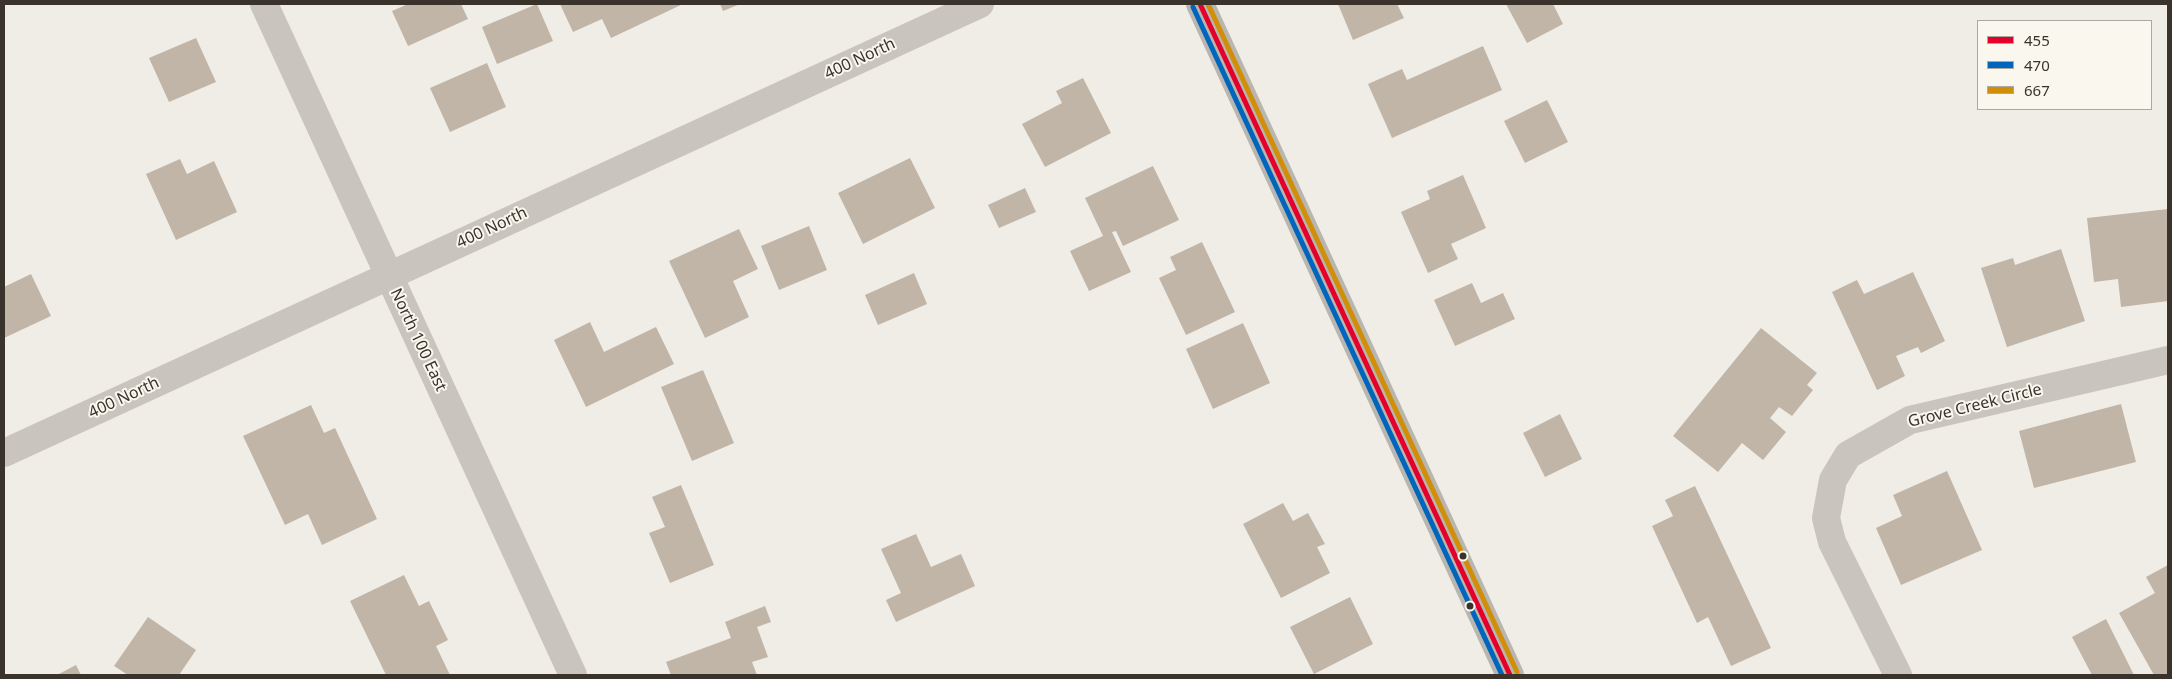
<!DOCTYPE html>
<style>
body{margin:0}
#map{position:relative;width:2172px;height:679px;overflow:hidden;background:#efede6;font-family:"Noto Sans",sans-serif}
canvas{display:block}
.frame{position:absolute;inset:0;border:5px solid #3a332c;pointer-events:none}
.legend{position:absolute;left:1977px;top:20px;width:175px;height:90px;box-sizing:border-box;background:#faf7ee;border:1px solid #ada9a0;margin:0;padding:6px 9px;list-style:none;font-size:15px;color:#3a332c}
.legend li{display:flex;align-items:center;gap:10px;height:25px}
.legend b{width:25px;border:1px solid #ada9a0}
</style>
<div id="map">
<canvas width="2172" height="679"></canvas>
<div class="frame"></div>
<ul class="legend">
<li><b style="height:6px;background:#e4002b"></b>455</li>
<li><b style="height:6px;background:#0065bd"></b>470</li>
<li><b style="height:6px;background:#d18f09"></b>667</li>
</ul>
</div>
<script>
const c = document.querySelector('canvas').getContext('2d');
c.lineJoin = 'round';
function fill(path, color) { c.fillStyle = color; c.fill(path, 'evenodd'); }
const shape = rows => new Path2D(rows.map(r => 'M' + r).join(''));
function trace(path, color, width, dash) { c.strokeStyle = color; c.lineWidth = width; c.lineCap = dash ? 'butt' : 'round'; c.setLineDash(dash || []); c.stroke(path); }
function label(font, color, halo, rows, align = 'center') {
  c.font = font + ' "Noto Sans",sans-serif'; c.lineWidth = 4; c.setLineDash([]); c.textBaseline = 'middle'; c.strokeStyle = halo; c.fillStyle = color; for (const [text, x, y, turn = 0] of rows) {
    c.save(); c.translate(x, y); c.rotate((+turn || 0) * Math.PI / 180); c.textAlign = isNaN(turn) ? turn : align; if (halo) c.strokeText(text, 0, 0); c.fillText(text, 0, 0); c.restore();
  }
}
fill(shape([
 [408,4,461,4,468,19,408,46,392,11],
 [537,4,553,41,497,64,482,27],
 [560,4,683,4,611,38,602,19,573,32],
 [720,4,740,4,723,11],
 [1338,4,1397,4,1404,18,1353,40],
 [1506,4,1553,4,1563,24,1527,43],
 [196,38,216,82,169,102,149,58],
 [1483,46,1502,90,1392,138,1368,84,1402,69,1407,80],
 [487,63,506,107,450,132,430,88],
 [1083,78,1111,133,1045,167,1022,124,1062,103,1056,91],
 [1547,100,1568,142,1525,163,1504,121],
 [910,158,935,208,863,244,838,193],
 [180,159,187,174,214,161,237,212,176,240,146,174],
 [1153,166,1179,220,1123,246,1116,231,1112,232,1131,272,1089,291,1070,251,1103,236,1085,198],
 [1463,175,1486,228,1451,244,1458,259,1428,273,1401,212,1430,199,1427,191],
 [1025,188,1036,212,999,228,988,205],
 [2168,209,2168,301,2121,307,2118,279,2094,282,2087,218],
 [809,226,827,270,779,290,761,246],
 [739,229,758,269,733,281,749,317,705,338,669,261],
 [1202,242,1235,312,1186,335,1159,278,1176,270,1170,257],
 [2061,249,2085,321,2007,347,1981,268,2013,258,2015,265],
 [1913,272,1945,341,1921,353,1918,347,1896,356,1905,376,1877,390,1832,292,1857,280,1864,294],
 [914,273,927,304,878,325,865,295],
 [31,274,51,316,4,338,4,287],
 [1472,283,1481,303,1503,293,1515,319,1455,346,1434,300],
 [590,322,604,352,656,327,674,364,586,407,554,340],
 [1243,323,1270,383,1213,409,1186,349],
 [1761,328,1817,373,1807,385,1813,390,1792,416,1779,407,1770,418,1786,432,1763,460,1742,443,1718,472,1673,436],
 [703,370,734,443,692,461,661,387],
 [2121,404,2136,462,2034,488,2019,431],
 [311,405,324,433,335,428,377,519,322,545,308,514,285,525,243,436],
 [1560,414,1582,459,1545,477,1523,433],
 [1947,471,1982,550,1901,585,1876,528,1902,516,1893,495],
 [681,485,714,565,670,583,649,533,665,527,652,497],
 [1695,486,1771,648,1731,666,1708,617,1697,623,1652,526,1673,516,1665,500],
 [1283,503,1293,521,1308,513,1325,544,1317,547,1330,573,1281,598,1243,524],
 [916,534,931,567,961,554,975,586,896,622,886,600,901,593,881,549],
 [2168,565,2168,675,2154,675,2119,613,2155,593,2146,577],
 [404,575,419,606,429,601,448,640,436,646,450,675,386,675,350,601],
 [1350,597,1373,644,1314,674,1290,627],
 [765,606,771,622,757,627,768,657,752,662,757,675,671,675,666,662,731,638,725,622],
 [148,617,196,650,179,675,128,675,114,666],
 [2106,619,2134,675,2092,675,2072,637],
 [76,665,81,675,57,675]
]), '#c1b5a8');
trace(shape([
 [264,4,573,675],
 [4,453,980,4],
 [1898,675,1832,542,1826,518,1833,480,1848,455,1910,420,2168,360]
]), '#c9c5be', 28);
trace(shape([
 [1200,4,1510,675]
]), '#b9b5af', 28);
trace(shape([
 [1200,4,1510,675]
]), '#e4002b', 5);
trace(shape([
 [1193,7,1502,675]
]), '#0065bd', 5);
trace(shape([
 [1208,4,1517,672]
]), '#d18f09', 5);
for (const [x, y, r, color] of [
 [1463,556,4.5,"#3a332c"],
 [1470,606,4.5,"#3a332c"]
]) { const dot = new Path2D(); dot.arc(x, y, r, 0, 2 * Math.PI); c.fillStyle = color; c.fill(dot); trace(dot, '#faf7ee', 2); }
label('16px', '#3a332c', '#faf7ee', [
 ["400 North",860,59,-25],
 ["400 North",492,228,-25],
 ["North 100 East",418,340,65],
 ["400 North",124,398,-25],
 ["Grove Creek Circle",1975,406,-14]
]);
</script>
